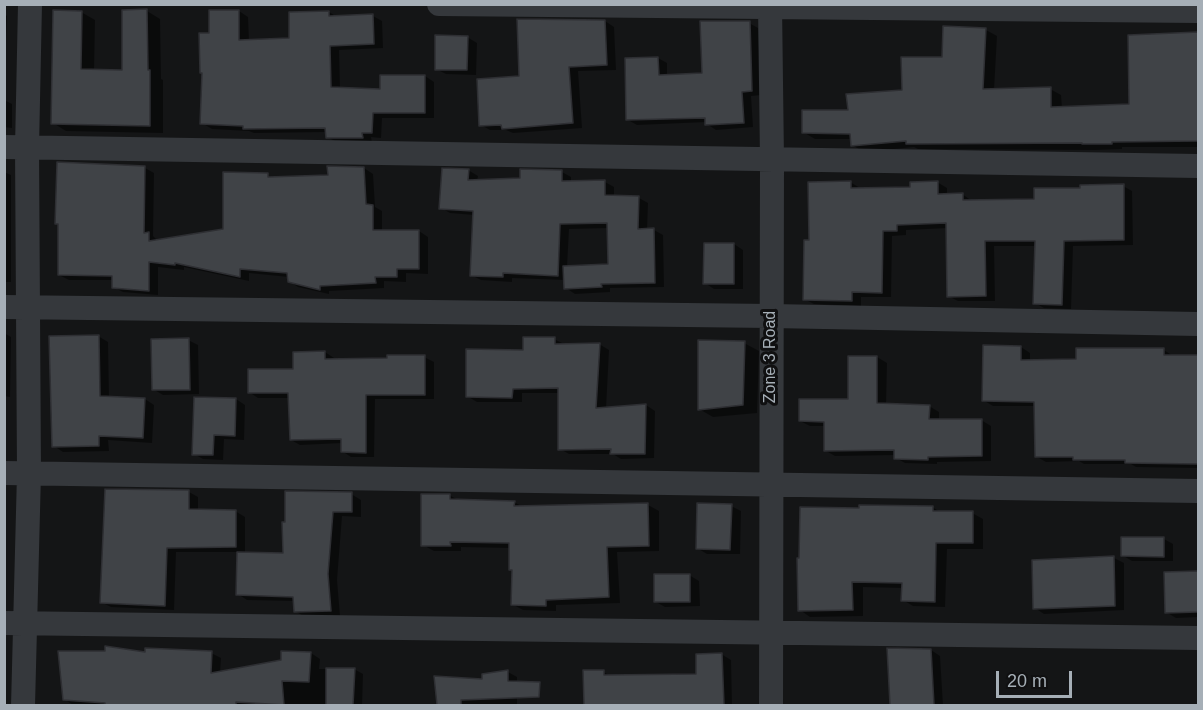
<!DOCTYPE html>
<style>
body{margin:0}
#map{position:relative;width:1203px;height:710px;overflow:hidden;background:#141516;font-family:Helvetica,sans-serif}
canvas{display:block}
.frame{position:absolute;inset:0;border:6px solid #a6afb7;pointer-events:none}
.scale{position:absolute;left:996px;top:671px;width:76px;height:27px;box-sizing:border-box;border:3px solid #a6afb7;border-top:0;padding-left:8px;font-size:18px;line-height:21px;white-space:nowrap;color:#a6afb7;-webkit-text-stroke:4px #101011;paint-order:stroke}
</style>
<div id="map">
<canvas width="1203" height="710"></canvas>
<div class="frame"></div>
<div class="scale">20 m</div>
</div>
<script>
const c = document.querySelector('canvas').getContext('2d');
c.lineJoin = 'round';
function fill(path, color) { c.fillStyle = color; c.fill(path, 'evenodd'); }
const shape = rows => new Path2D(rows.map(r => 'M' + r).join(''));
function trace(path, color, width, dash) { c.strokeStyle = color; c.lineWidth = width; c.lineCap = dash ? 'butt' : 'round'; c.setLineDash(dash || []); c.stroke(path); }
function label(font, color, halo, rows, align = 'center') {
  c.font = font + ' Helvetica,sans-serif'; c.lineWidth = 6; c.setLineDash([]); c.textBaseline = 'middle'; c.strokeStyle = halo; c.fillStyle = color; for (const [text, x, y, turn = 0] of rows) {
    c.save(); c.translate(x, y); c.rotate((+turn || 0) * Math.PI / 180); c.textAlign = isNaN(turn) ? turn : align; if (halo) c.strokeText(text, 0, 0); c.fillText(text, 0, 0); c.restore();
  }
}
fill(shape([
 [147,11,160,19,161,79,163,80,163,133,66,131,53,123,81,12,95,20,94,71,124,71],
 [239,11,248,17,249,41,291,39,329,12,337,17,373,16,382,21,383,48,339,50,340,88,382,90,425,76,434,82,434,118,382,118,381,138,371,137,372,143,337,142,327,137,327,132,254,133,249,131,212,129,202,123,211,34],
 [4,14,7,16,4,82],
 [605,21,614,27,616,70,578,71,582,128,513,133,506,130,490,130,481,125],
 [749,23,758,28,761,95,751,96,753,127,716,130,707,124,707,122,637,125,628,120,658,58,667,63,667,76,703,75],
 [986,30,997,36,994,90,1050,89,1061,95,1062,108,1130,105,1130,97,1198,98,1198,147,1122,147,1122,149,1095,150,918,149,914,147,864,152,852,145,852,139,815,139,803,132,849,112,903,92,943,59],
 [467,37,477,43,476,75,446,74,436,69],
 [4,100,12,104,12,128,4,127],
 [145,168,154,173,153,236,158,241,224,230,267,175,275,179,329,176,364,168,373,174,375,207,382,211,382,231,419,231,428,237,428,274,406,273,406,282,384,281,384,288,329,291,329,294,298,287,289,281,289,277,249,273,249,281,184,267,184,270,158,267,158,295,123,292,113,287,113,280,69,280,59,275],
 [468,170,478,176,477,181,521,179,562,172,571,177,571,182,605,182,614,187,614,197,639,198,648,203,647,230,654,230,663,235,664,287,610,288,610,292,575,294,566,288,565,280,512,278,512,282,481,280,471,275,474,215,450,213,441,208],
 [609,228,609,265,567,267,569,229],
 [4,172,11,175,11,282,4,282],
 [850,182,860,188,912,188,937,182,947,188,947,195,962,194,972,201,1035,201,1081,189,1123,186,1132,191,1133,245,1073,246,1071,309,1044,308,1035,303,1037,246,994,246,995,301,958,301,948,296,948,228,906,230,906,235,892,236,891,297,861,297,861,306,814,304,804,299,811,242],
 [734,244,743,250,743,289,714,289,705,283],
 [4,333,11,337,10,397,4,396],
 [98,336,108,342,109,398,145,399,154,405,152,443,108,440,109,451,63,452,54,446],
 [554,339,564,344,599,344,609,350,606,409,646,405,655,411,654,458,621,459,613,454,569,454,560,449,559,393,522,393,522,402,477,402,467,396,524,351],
 [188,340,198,345,199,394,163,395,153,389],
 [744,343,759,351,757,413,713,417,699,409],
 [1021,347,1030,353,1030,361,1078,360,1164,350,1173,356,1198,357,1198,468,1136,467,1131,464,1084,464,1079,461,1046,462,1037,457,1036,406,993,406,983,400],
 [325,352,334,358,334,361,424,357,434,362,434,399,375,399,374,457,351,457,342,451,342,443,300,445,291,440,290,398,258,398,249,392,295,370],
 [877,357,887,363,886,405,929,406,939,412,939,421,981,420,991,426,991,461,937,462,937,464,905,463,896,458,896,455,835,456,826,451,826,426,810,426,800,421,850,401,850,358],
 [236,399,245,405,244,440,224,439,223,460,203,459,194,454],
 [189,492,198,497,198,511,235,511,245,517,245,554,285,554,351,494,361,500,361,517,342,516,337,580,340,616,305,617,295,611,295,601,247,600,238,594,239,552,176,552,174,610,111,607,101,602],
 [449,495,458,500,514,502,523,507,648,505,659,511,659,551,617,552,620,603,556,605,556,611,523,610,512,604,513,571,511,548,461,547,461,551,434,551,423,545],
 [731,506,741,511,740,554,707,554,697,548],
 [932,507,942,513,972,513,983,519,983,549,947,549,945,607,913,606,903,600,903,588,863,587,863,616,810,617,800,610,801,508],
 [1164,539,1173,544,1173,561,1132,561,1122,555],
 [1114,558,1124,563,1124,610,1044,614,1035,608],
 [1166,573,1198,573,1198,617,1176,618,1166,612],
 [689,575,699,581,700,606,665,607,656,602],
 [888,650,931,650,940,656,943,706,891,706],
 [211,653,221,658,220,673,311,653,320,659,319,669,354,669,363,674,362,706,86,706,73,705,64,699,146,654],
 [721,654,731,660,732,706,586,706,584,672,603,672,611,676,697,676],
 [508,672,517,677,517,706,439,706,436,678,484,681,484,675],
 [845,704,887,704,889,706,845,706]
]), '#0007');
const building = shape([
 [147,9,148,70,150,70,150,126,51,124,53,10,82,11,81,69,122,70,122,10,147,9],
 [209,10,239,10,239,40,289,38,289,12,329,11,329,16,373,14,374,44,330,46,331,87,380,89,380,75,425,75,425,113,373,113,372,133,362,133,363,138,326,138,325,128,243,129,243,126,200,124,202,73,200,73,199,33,209,33,209,10],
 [517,19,605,20,607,65,569,67,573,123,502,129,501,125,479,126,477,79,519,76,517,19],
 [700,21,750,21,752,91,742,92,744,123,705,125,705,118,626,120,625,58,658,57,659,75,702,73,700,21],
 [943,26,986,28,983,89,1051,87,1051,107,1129,104,1128,35,1198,32,1198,141,1112,142,1112,144,1082,144,1082,143,906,144,906,141,851,146,850,134,802,133,802,110,848,110,846,94,902,90,901,57,942,57,943,26],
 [435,35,468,36,467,70,435,70,435,35],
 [57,162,145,166,144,233,149,232,149,241,223,229,223,172,268,173,268,177,328,175,327,166,364,167,366,204,373,205,373,230,419,230,419,269,397,269,397,277,375,277,376,283,320,286,320,290,288,282,287,273,240,269,240,277,175,263,175,265,149,262,149,291,112,288,112,276,58,275,58,224,55,224,57,162],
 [442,168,469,169,468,180,520,178,520,169,562,170,562,181,605,180,605,195,639,196,638,229,654,228,655,283,601,284,602,287,564,289,563,266,608,264,607,223,560,224,558,276,503,273,503,277,470,276,473,211,439,209,442,168],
 [851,181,851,188,910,187,910,182,938,181,938,194,963,193,963,200,1034,199,1034,188,1080,188,1080,185,1124,184,1124,240,1064,241,1062,305,1033,304,1035,241,985,241,986,296,947,297,946,223,897,225,897,231,883,231,882,293,852,292,852,301,803,300,804,240,809,240,808,182,851,181],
 [704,243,734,243,734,284,703,284,704,243],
 [99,335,100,396,145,398,143,438,99,436,99,446,52,447,49,336,99,335],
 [523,337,555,337,555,344,600,343,596,408,646,404,645,454,610,454,611,449,558,450,558,388,513,389,512,398,466,397,466,349,523,350,523,337],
 [189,338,190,390,152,390,151,339,189,338],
 [698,340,745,341,743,405,698,410,698,340],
 [983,345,1021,346,1021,360,1076,359,1076,348,1164,348,1164,355,1198,355,1198,464,1125,463,1125,460,1073,460,1073,457,1035,457,1034,402,982,401,983,345],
 [325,351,325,359,387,358,387,355,425,355,425,395,366,395,366,453,341,452,341,439,290,440,288,393,248,393,248,369,293,369,293,352,325,351],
 [848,356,877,356,877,403,930,405,929,419,982,419,982,456,928,457,928,460,894,459,894,450,824,451,824,422,799,421,799,399,848,399,848,356],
 [194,397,236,398,235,436,214,435,213,455,192,455,194,397],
 [105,489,189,490,189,509,236,510,236,547,167,548,165,606,100,603,105,489],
 [285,491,352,492,352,512,333,512,328,574,331,611,294,612,293,597,236,595,237,552,283,553,282,522,285,522,285,491],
 [421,494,450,494,450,499,515,501,514,506,648,503,649,546,607,547,609,597,546,600,546,606,511,605,512,570,509,570,509,543,450,542,451,546,421,546,421,494],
 [697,503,732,504,730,550,696,549,697,503],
 [859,505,933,506,933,511,973,511,973,543,936,543,935,602,901,601,902,583,852,582,853,610,798,611,797,558,799,558,800,507,859,508,859,505],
 [1121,537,1164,537,1164,557,1121,556,1121,537],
 [1114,556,1115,606,1033,609,1032,560,1114,556],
 [1198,571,1198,612,1165,613,1164,572,1198,571],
 [654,574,690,574,690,602,654,602,654,574],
 [105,646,145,652,145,648,212,651,211,673,281,660,281,651,311,652,309,682,282,681,284,705,236,702,236,705,105,705,105,703,63,700,58,651,105,651,105,646],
 [887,648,931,649,934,705,890,705,887,648],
 [722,653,724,705,584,705,583,670,604,670,604,675,696,674,696,654,722,653],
 [326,668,355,668,353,705,326,705,326,668],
 [508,670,508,681,540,682,539,697,461,700,461,705,437,705,434,676,482,679,482,674,508,670]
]);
fill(building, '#404347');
trace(building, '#2e2f33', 1.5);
trace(shape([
 [439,4,1198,11],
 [770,4,772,160,771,706],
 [4,147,1198,166],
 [4,307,771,316,1198,324],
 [4,473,1198,491],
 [4,623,1198,638],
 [23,706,29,473,27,148,30,4]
]), '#35383c', 24);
label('16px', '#a6afb7', '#101011', [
 ["Zone 3 Road",771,357,-90]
]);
</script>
